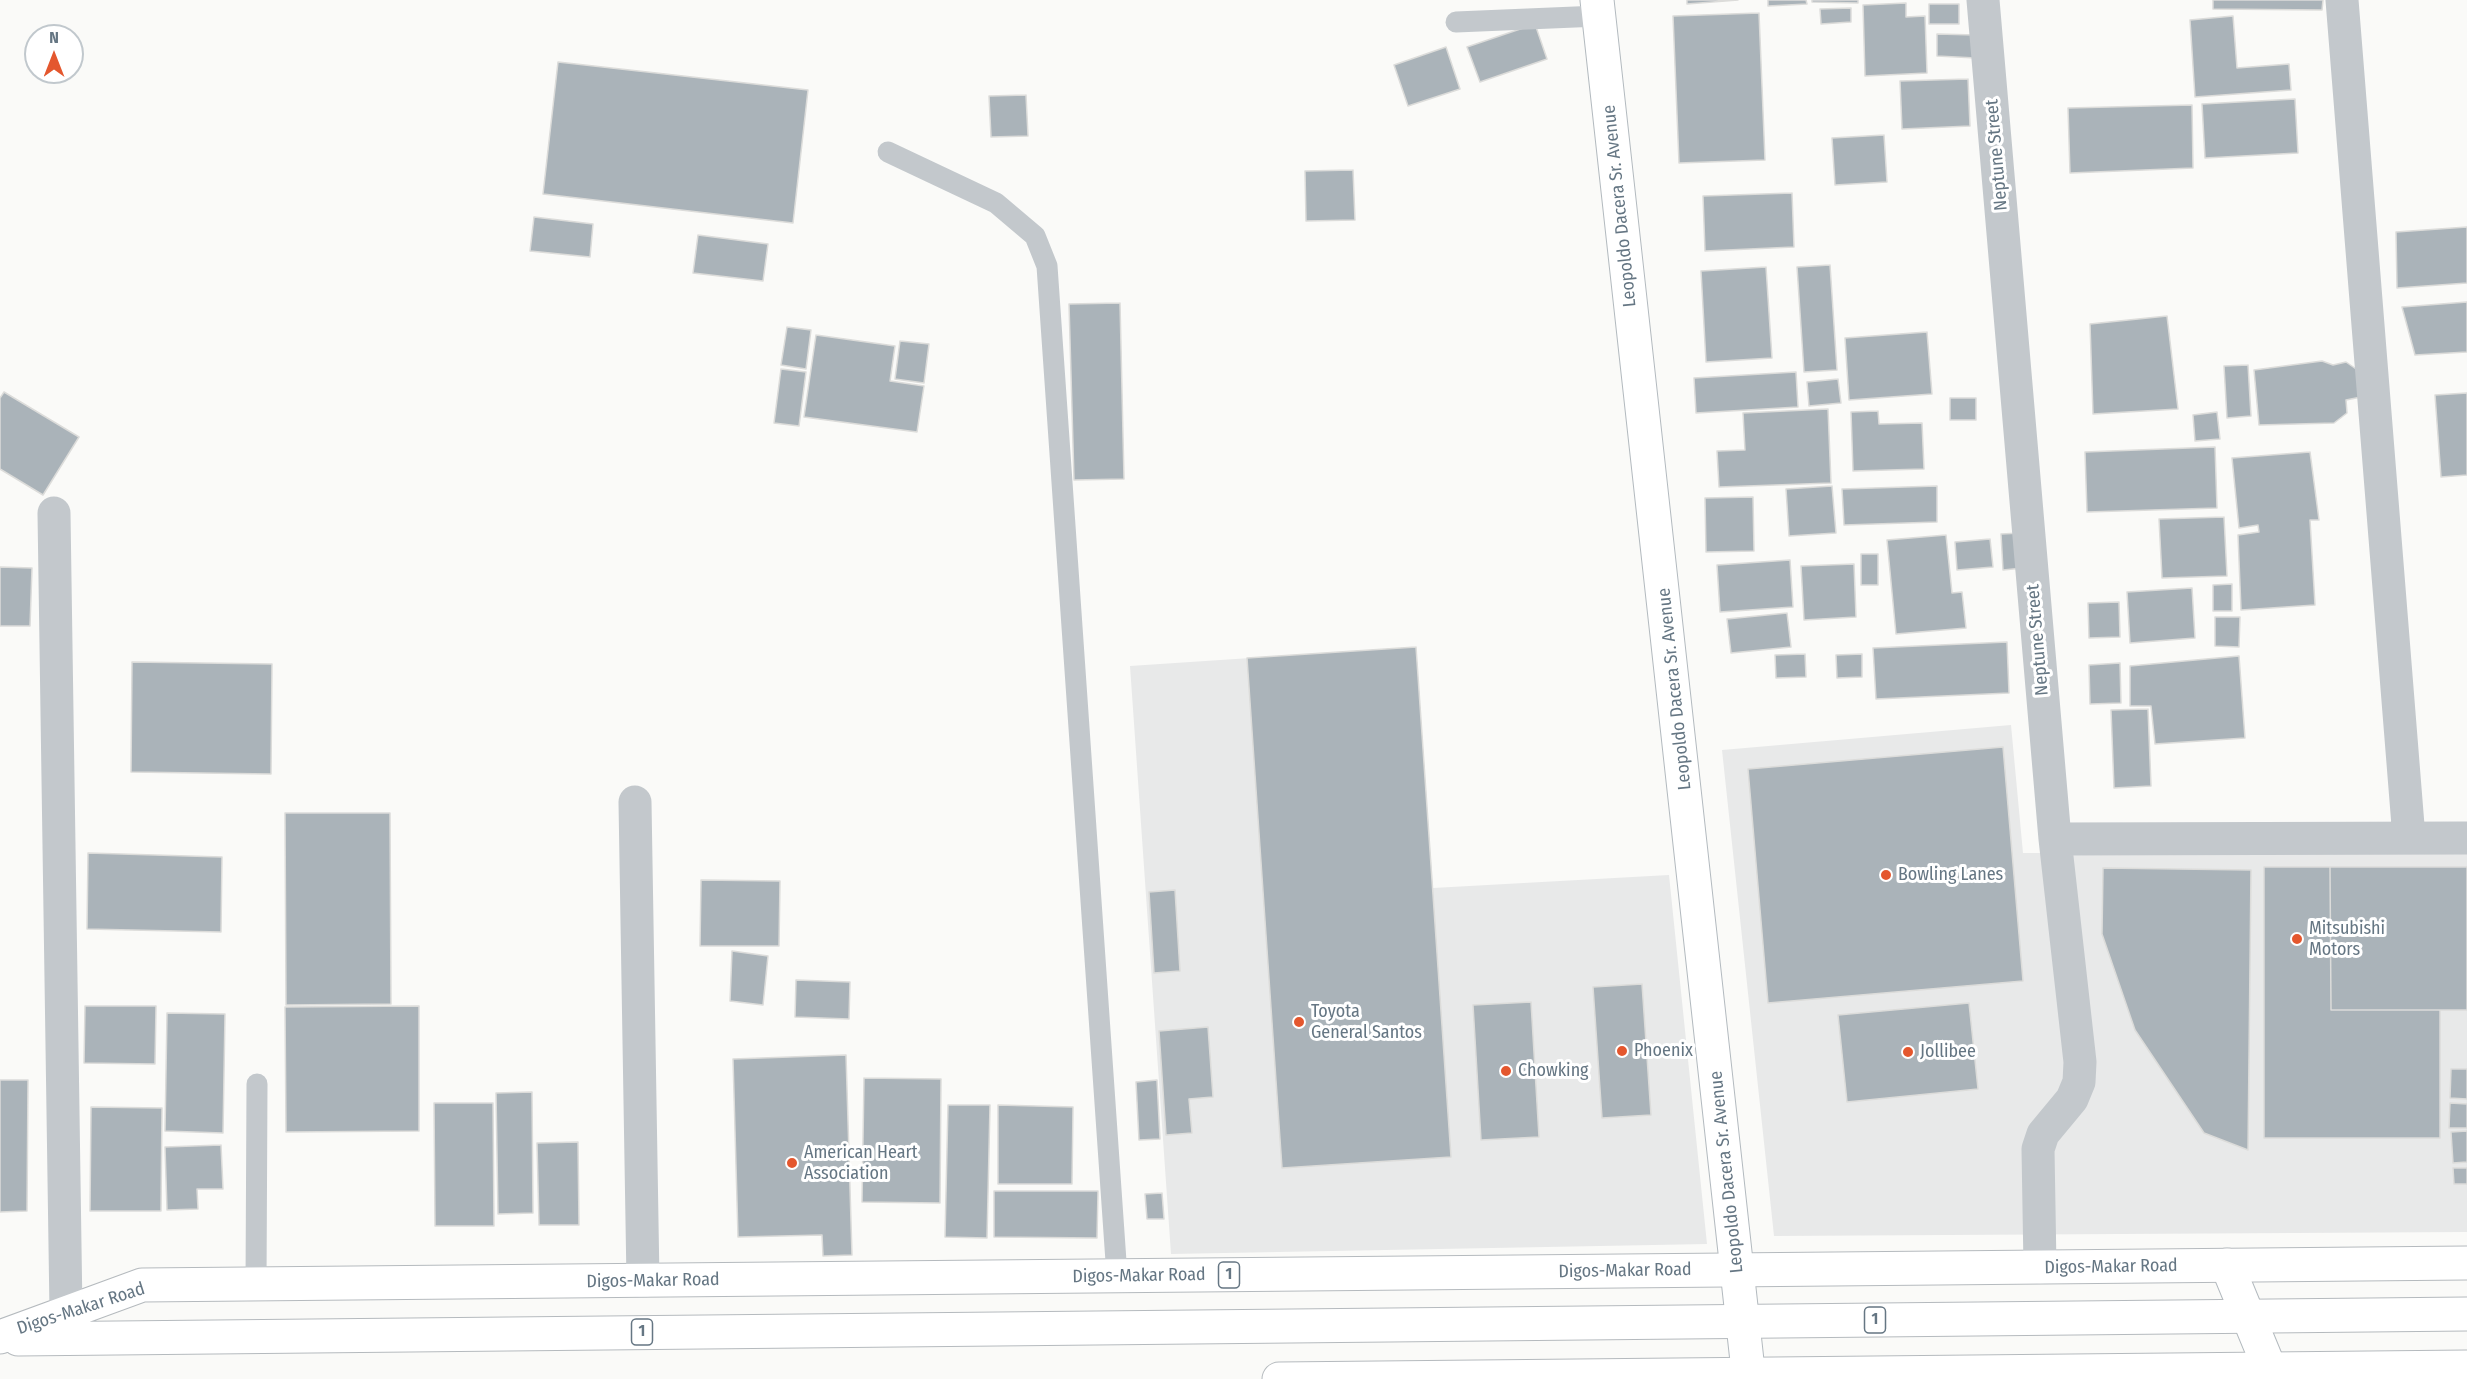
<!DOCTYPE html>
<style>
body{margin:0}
#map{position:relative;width:2467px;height:1379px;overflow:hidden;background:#fafaf8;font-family:"Fira Sans Condensed",sans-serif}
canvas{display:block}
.north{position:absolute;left:24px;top:24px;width:60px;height:60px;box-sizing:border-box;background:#fff;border:2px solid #c1c8cd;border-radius:50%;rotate:0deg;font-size:16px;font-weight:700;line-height:24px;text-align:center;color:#657683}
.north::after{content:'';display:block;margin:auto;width:21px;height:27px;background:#e4572e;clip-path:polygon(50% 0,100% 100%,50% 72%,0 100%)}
</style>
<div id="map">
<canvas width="2467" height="1379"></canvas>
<div class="north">N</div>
</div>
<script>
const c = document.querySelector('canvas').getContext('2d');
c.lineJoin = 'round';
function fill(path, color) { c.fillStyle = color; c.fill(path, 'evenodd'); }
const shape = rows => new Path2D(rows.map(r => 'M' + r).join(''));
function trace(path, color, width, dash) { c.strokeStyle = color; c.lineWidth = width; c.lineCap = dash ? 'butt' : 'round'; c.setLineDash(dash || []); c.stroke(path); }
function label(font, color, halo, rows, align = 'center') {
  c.font = font + ' "Fira Sans Condensed",sans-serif'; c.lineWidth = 6; c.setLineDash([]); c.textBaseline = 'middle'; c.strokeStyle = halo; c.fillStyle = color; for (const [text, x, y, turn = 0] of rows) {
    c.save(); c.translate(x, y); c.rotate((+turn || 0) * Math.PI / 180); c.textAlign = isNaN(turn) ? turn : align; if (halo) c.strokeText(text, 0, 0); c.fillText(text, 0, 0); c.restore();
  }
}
fill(shape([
 [1416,647,1433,888,1669,875,1707,1244,1171,1254,1130,666],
 [2011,725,2023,853,2467,852,2467,1232,1774,1236,1722,750]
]), '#e8e9e9');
const building = shape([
 [1687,0,1738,0,1687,4,1687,0],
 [1768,0,1806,0,1807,4,1768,6,1768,0],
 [1812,0,1858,0,1858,3,1812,2,1812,0],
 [2213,0,2323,0,2322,10,2213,9,2213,0],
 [1906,3,1906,17,1925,16,1927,73,1865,76,1863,5,1906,3],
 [1929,4,1959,4,1959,24,1929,24,1929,4],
 [1851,8,1851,22,1821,24,1820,9,1851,8],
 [1759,13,1765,160,1679,163,1673,16,1759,13],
 [2233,16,2237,68,2289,64,2291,90,2195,97,2190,20,2233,16],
 [1535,24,1547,59,1480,82,1467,47,1535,24],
 [1937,34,1976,35,1976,58,1937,56,1937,34],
 [1446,47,1460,89,1408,106,1394,65,1446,47],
 [558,62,808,90,793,223,543,194,558,62],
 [1968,79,1970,126,1902,129,1900,81,1968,79],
 [1026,95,1028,136,991,137,989,96,1026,95],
 [2295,99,2298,153,2205,158,2202,104,2295,99],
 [2192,105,2193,168,2070,173,2068,108,2192,105],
 [1884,135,1887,182,1835,185,1832,138,1884,135],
 [1353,170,1355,220,1306,221,1305,171,1353,170],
 [1792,193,1794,247,1705,251,1703,196,1792,193],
 [534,217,593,224,590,257,530,251,534,217],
 [2467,227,2467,283,2397,288,2396,232,2467,227],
 [698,235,768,244,763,281,693,273,698,235],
 [1830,265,1837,370,1804,372,1797,267,1830,265],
 [1766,267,1772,358,1706,362,1701,271,1766,267],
 [2467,302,2467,352,2415,355,2402,307,2467,302],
 [1120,303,1124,479,1074,480,1069,304,1120,303],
 [2167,316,2178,409,2093,414,2090,324,2167,316],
 [787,327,811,330,806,369,781,365,787,327],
 [1927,332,1932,394,1849,400,1845,338,1927,332],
 [816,335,895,346,890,381,924,386,917,432,804,417,816,335],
 [900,341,929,344,924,383,895,379,900,341],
 [2322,361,2333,365,2346,362,2359,371,2361,397,2346,400,2347,413,2334,423,2259,425,2254,370,2322,361],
 [2248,365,2251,416,2227,418,2224,366,2248,365],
 [781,369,806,372,799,426,774,423,781,369],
 [1796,372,1798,407,1696,413,1694,378,1796,372],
 [1838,379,1841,403,1809,406,1807,382,1838,379],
 [4,392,79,437,43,495,0,469,0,398,4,392],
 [2467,393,2467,475,2441,477,2435,395,2467,393],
 [1950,398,1976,398,1976,420,1950,420,1950,398],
 [1828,409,1831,483,1719,487,1717,451,1745,450,1743,413,1828,409],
 [1878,411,1879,424,1922,423,1924,469,1853,471,1851,412,1878,411],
 [2217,412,2220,439,2195,441,2193,415,2217,412],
 [2215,447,2217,508,2087,512,2085,452,2215,447],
 [2310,452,2319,520,2310,520,2315,605,2241,610,2238,535,2259,532,2258,525,2239,528,2232,458,2310,452],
 [1832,486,1836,533,1789,536,1786,489,1832,486],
 [1937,486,1937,522,1844,525,1842,489,1937,486],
 [1753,497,1754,551,1706,552,1705,498,1753,497],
 [2224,517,2227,576,2162,578,2159,519,2224,517],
 [2021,533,2023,568,2003,570,2001,534,2021,533],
 [1946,535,1952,593,1962,592,1966,628,1896,634,1887,540,1946,535],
 [1990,539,1993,567,1957,570,1955,542,1990,539],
 [1861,554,1878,554,1878,585,1861,585,1861,554],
 [1790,560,1793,607,1720,612,1717,565,1790,560],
 [1854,564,1856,617,1804,620,1801,566,1854,564],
 [0,567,32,568,30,626,0,626,0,567],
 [2232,584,2232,611,2213,611,2213,585,2232,584],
 [2192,588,2195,638,2130,643,2127,592,2192,588],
 [2119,602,2120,637,2089,638,2088,603,2119,602],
 [1787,613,1791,647,1731,653,1727,619,1787,613],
 [2215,617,2240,617,2239,647,2215,646,2215,617],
 [2007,642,2009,693,1876,699,1873,648,2007,642],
 [1416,647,1451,1157,1282,1168,1247,658,1416,647],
 [1805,654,1806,677,1776,678,1775,655,1805,654],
 [1862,654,1862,677,1837,678,1836,655,1862,654],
 [2239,656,2245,738,2155,744,2151,706,2130,706,2130,666,2239,656],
 [132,662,272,664,271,774,131,772,132,662],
 [2120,663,2121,703,2090,704,2089,665,2120,663],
 [2148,709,2151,786,2114,788,2111,710,2148,709],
 [2003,747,2023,981,1768,1003,1748,769,2003,747],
 [285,813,390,813,391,1004,286,1005,285,813],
 [88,853,222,857,221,932,87,929,88,853],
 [2264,867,2330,867,2331,1010,2440,1010,2440,1138,2264,1138,2264,867],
 [2330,867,2467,867,2467,1010,2331,1010,2330,867],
 [2103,868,2251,870,2248,1150,2204,1133,2135,1030,2102,934,2103,868],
 [701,880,780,881,779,946,700,946,701,880],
 [1175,890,1180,971,1154,973,1149,892,1175,890],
 [732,951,768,956,763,1005,730,1001,732,951],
 [796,980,850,982,849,1019,795,1017,796,980],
 [1642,984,1651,1115,1602,1118,1593,987,1642,984],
 [1531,1002,1539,1137,1481,1140,1473,1005,1531,1002],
 [1969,1003,1978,1089,1847,1102,1838,1015,1969,1003],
 [85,1006,156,1006,155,1064,84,1063,85,1006],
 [419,1006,419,1131,286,1132,285,1007,419,1006],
 [167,1013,225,1014,223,1133,165,1131,167,1013],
 [1208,1027,1213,1097,1189,1099,1192,1133,1166,1135,1159,1031,1208,1027],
 [846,1055,852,1255,823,1256,822,1235,738,1237,733,1059,846,1055],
 [2451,1069,2467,1069,2467,1099,2450,1098,2451,1069],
 [864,1078,941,1079,940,1203,862,1202,864,1078],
 [0,1080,28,1080,27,1211,0,1212,0,1080],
 [1157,1080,1160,1139,1139,1140,1136,1082,1157,1080],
 [532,1092,533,1213,498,1214,496,1093,532,1092],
 [434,1103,493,1103,494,1226,435,1226,434,1103],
 [2450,1103,2467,1104,2467,1128,2449,1128,2450,1103],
 [948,1105,990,1105,987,1238,945,1237,948,1105],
 [998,1105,1073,1107,1072,1184,998,1184,998,1105],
 [91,1107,162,1108,161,1211,90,1211,91,1107],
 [2467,1131,2467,1162,2453,1163,2451,1132,2467,1131],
 [578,1142,579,1225,539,1225,537,1143,578,1142],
 [221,1145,223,1189,197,1189,198,1209,167,1210,165,1147,221,1145],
 [2453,1168,2467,1168,2467,1184,2454,1184,2453,1168],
 [994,1191,1098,1191,1097,1238,994,1237,994,1191],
 [1162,1193,1164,1219,1147,1219,1145,1194,1162,1193]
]);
fill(building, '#aab3b9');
trace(building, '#dcdcda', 1.5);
const secondary = shape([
 [1597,0,1749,1379],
 [2227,1265,2274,1379]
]);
const primary = shape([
 [0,1337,142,1285,2467,1263],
 [18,1339,2467,1314],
 [1279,1379,2467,1367]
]);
trace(secondary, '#b3babf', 35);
trace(primary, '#b5babe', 35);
trace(shape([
 [1456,22,1599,16],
 [888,152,996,203,1035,236,1047,266,1117,1276],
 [256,1285,257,1084]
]), '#c3c8cc', 21);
trace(shape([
 [1983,0,2055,839,2080,1062,2079,1082,2072,1099,2043,1134,2038,1149,2040,1267],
 [2342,0,2409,838],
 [54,513,66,1312],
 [635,802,643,1281],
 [2055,839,2467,838]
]), '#c3c8cc', 33);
trace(secondary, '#fff', 33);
trace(primary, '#fff', 33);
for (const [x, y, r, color] of [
 [1886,875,6,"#e4572e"],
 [2297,939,6,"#e4572e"],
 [1299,1022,6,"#e4572e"],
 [1622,1051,6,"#e4572e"],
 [1908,1052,6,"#e4572e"],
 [1506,1071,6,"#e4572e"],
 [792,1163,6,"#e4572e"]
]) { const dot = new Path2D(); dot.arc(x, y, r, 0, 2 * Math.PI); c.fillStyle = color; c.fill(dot); trace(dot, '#fff', 2); }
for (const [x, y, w] of [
 [1229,1275,21],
 [1875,1320,21],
 [642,1332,21]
]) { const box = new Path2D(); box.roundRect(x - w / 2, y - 13, w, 26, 4.5); c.fillStyle = '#fff'; c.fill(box); trace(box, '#657683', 1.5); }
label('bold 16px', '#657683', null, [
 ["1",1229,1275],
 ["1",1875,1320],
 ["1",642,1332]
]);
label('18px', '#657683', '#fff', [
 ["Neptune Street",1997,155,-95],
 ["Leopoldo Dacera Sr. Avenue",1620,206,-96],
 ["Neptune Street",2038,640,-95],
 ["Leopoldo Dacera Sr. Avenue",1675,689,-96],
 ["Leopoldo Dacera Sr. Avenue",1727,1172,-96],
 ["Digos-Makar Road",2111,1267,-1],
 ["Digos-Makar Road",1625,1271,-1],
 ["Digos-Makar Road",1139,1276,-1],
 ["Digos-Makar Road",653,1281,-1],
 ["Digos-Makar Road",81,1309,-18]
]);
label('18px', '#657683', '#fff', [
 ["Bowling Lanes",1898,875],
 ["Mitsubishi",2309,929],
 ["Motors",2309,950],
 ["Toyota",1311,1012],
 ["General Santos",1311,1033],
 ["Phoenix",1634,1051],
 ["Jollibee",1920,1052],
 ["Chowking",1518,1071],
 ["American Heart",804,1153],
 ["Association",804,1174]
], 'left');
</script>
